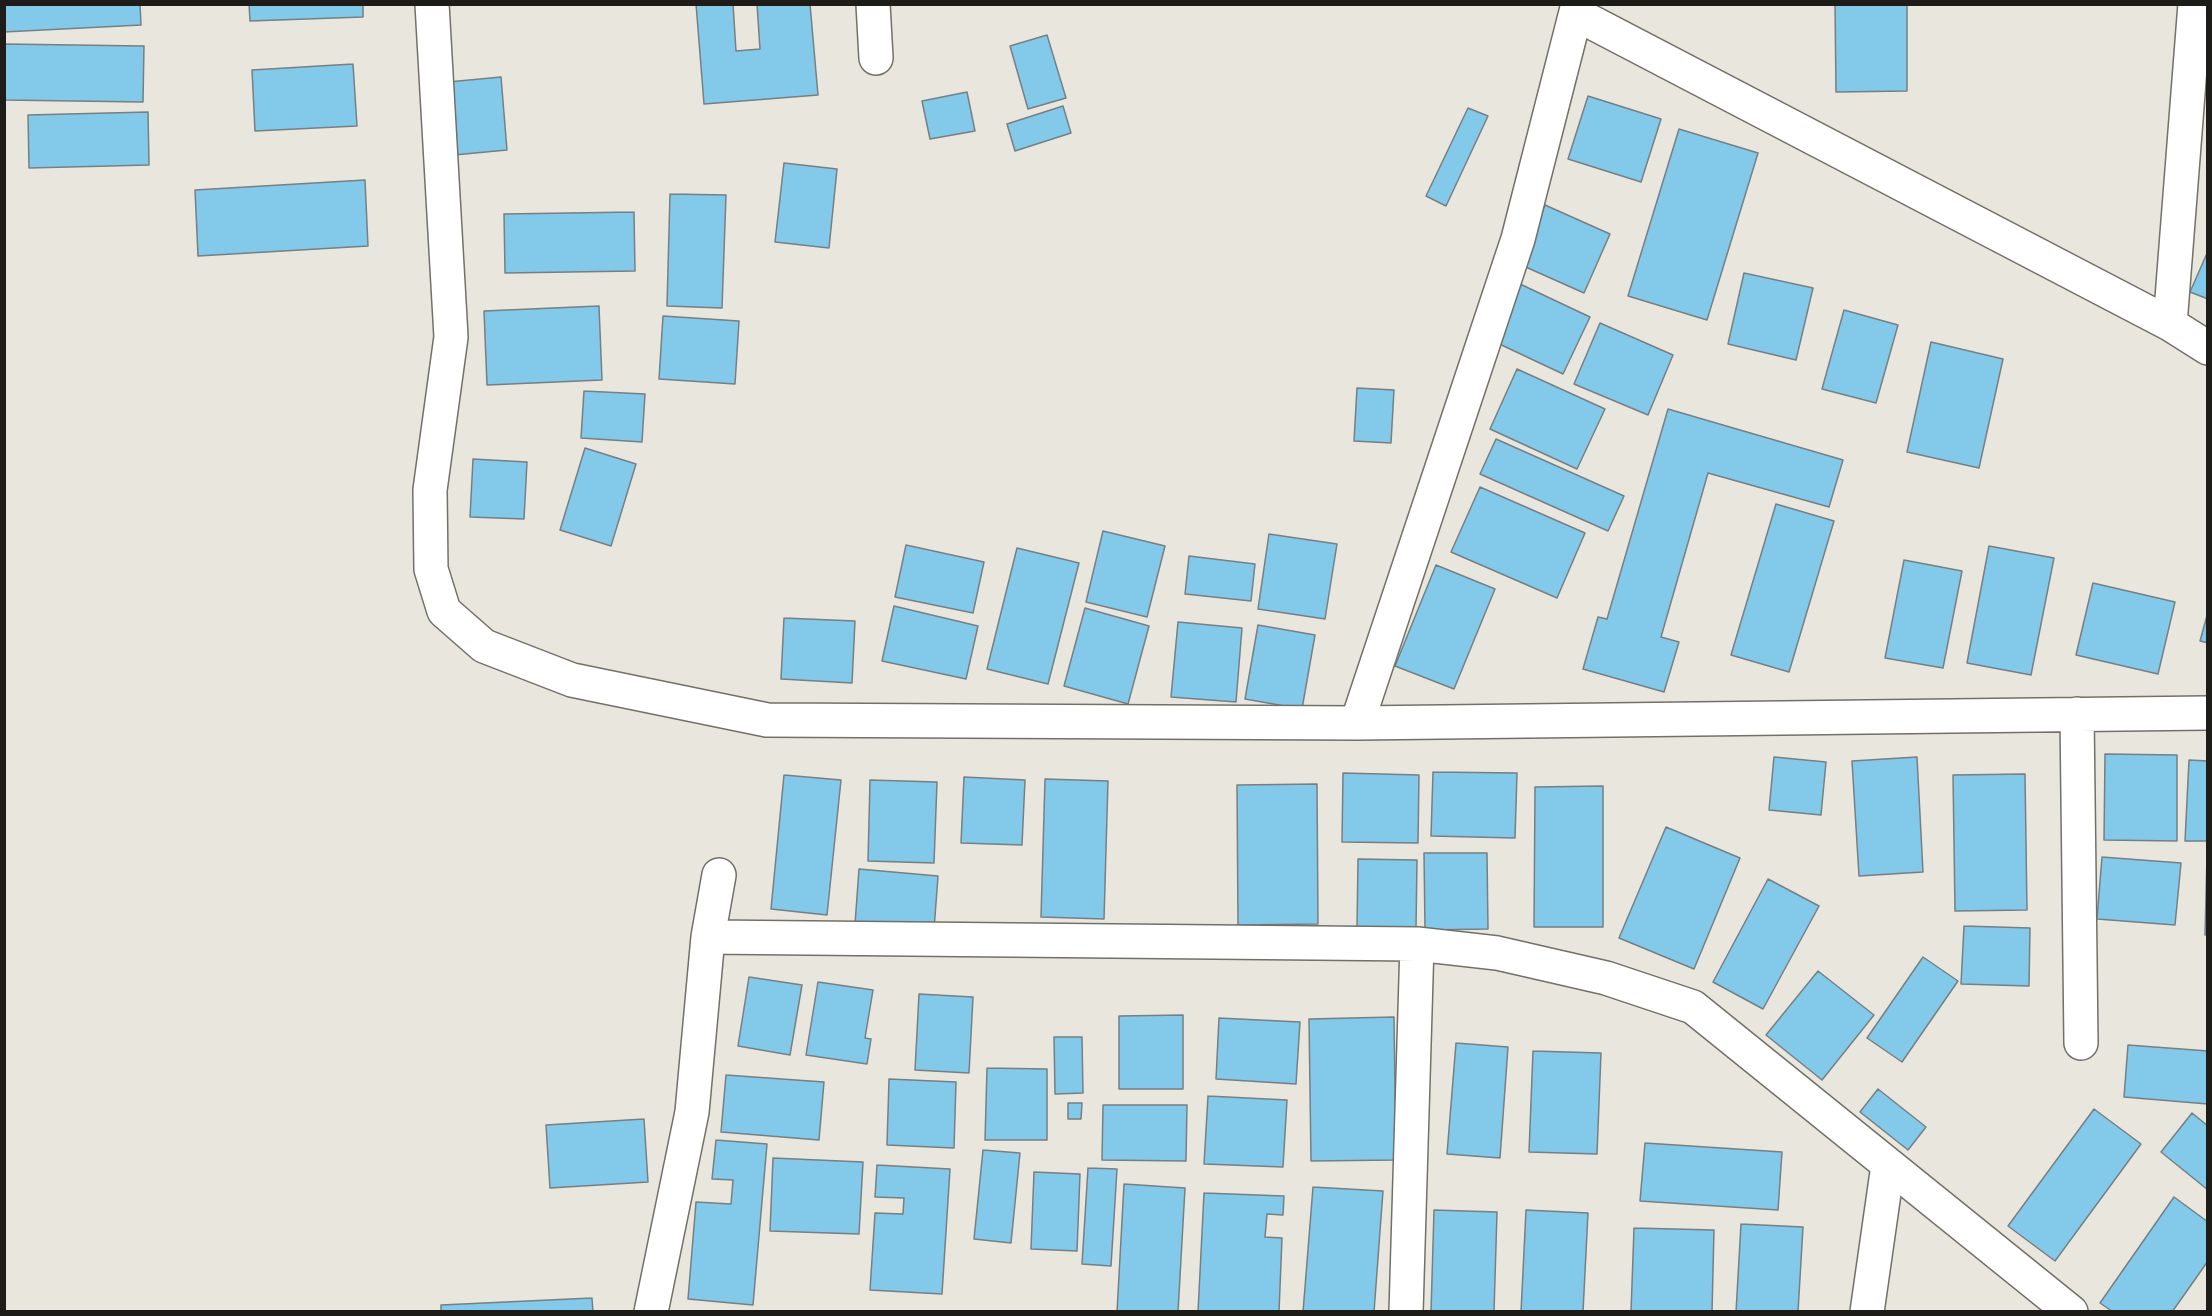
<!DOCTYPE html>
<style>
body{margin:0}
#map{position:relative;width:2212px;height:1316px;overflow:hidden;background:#e9e7dd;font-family:"Sofia Sans Condensed",sans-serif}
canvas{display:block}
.frame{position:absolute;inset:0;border:6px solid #1d1c19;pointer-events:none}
</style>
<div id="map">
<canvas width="2212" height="1316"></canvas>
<div class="frame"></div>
</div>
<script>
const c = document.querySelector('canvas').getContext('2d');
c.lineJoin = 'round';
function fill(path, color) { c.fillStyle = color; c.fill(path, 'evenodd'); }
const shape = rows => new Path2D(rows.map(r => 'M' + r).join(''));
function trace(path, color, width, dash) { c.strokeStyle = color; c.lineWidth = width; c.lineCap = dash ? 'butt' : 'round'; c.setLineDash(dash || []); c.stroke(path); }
const building = shape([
 [4,4,140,4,141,25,4,32,4,4],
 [249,4,363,4,363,17,250,21,249,4],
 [696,4,733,4,736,51,760,49,757,4,810,4,818,95,704,104,696,4],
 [1835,4,1907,4,1907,91,1836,92,1835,4],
 [1047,35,1066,98,1028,109,1010,46,1047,35],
 [4,44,144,46,143,102,4,100,4,44],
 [353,64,357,126,255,131,252,70,353,64],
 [501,77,507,150,454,155,448,82,501,77],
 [967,92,975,131,930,139,922,101,967,92],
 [1588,96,1661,119,1641,182,1568,159,1588,96],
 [1063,106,1071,133,1015,151,1007,124,1063,106],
 [1468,108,1488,116,1446,206,1426,196,1468,108],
 [148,112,149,165,29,168,28,115,148,112],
 [1679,129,1758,153,1707,320,1628,296,1679,129],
 [784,163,837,169,829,248,775,242,784,163],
 [365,180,368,246,198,256,195,190,365,180],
 [670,194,726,195,722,308,667,306,670,194],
 [1545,205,1610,234,1584,293,1519,264,1545,205],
 [634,212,635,271,505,273,504,214,634,212],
 [2208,251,2208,299,2190,292,2208,251],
 [1744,273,1813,288,1796,360,1728,344,1744,273],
 [1520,284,1590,317,1563,374,1493,341,1520,284],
 [599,306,602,380,487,385,484,311,599,306],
 [1844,310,1898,325,1876,403,1822,389,1844,310],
 [663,316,739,321,735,384,659,379,663,316],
 [1600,323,1673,355,1648,415,1574,384,1600,323],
 [1931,342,2003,359,1979,468,1907,452,1931,342],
 [1517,369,1605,409,1577,469,1490,429,1517,369],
 [1357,388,1394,390,1391,443,1354,441,1357,388],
 [584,391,645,394,642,442,581,438,584,391],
 [1668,409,1843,460,1829,507,1708,473,1661,637,1679,642,1664,692,1583,669,1598,617,1607,619,1668,409],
 [1496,439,1624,496,1608,531,1480,474,1496,439],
 [585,448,636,464,611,546,560,530,585,448],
 [473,459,527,462,524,519,470,517,473,459],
 [1480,487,1585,533,1557,598,1451,552,1480,487],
 [1776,504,1834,521,1789,672,1731,655,1776,504],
 [1103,531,1165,546,1147,617,1086,602,1103,531],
 [1269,534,1337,544,1325,619,1258,609,1269,534],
 [906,545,984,562,973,613,895,597,906,545],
 [1989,546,2054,558,2031,675,1967,663,1989,546],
 [1017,548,1079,563,1048,684,987,669,1017,548],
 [1189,556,1255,564,1251,601,1185,594,1189,556],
 [1904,560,1962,571,1943,668,1885,658,1904,560],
 [1436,565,1495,589,1454,689,1395,666,1436,565],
 [2093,583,2175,602,2158,674,2076,655,2093,583],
 [894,606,978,626,966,679,882,661,894,606],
 [1085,608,1149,626,1128,704,1064,686,1085,608],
 [2208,612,2208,643,2200,641,2208,612],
 [784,618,855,621,852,683,781,679,784,618],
 [1178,622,1242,628,1236,702,1171,697,1178,622],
 [1258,625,1315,635,1302,709,1245,699,1258,625],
 [2105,754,2177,755,2177,841,2104,840,2105,754],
 [1774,757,1826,762,1821,815,1769,810,1774,757],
 [1917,757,1923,872,1859,876,1852,761,1917,757],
 [2189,760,2208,761,2208,841,2185,841,2189,760],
 [1433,772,1517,773,1515,838,1431,836,1433,772],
 [1343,773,1419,775,1418,843,1342,842,1343,773],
 [2025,774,2027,910,1955,911,1953,775,2025,774],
 [784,775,841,780,827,915,771,909,784,775],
 [964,777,1025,780,1022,845,961,843,964,777],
 [1045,779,1108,781,1104,919,1041,917,1045,779],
 [870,780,937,782,934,863,868,861,870,780],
 [1317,784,1318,924,1238,925,1237,785,1317,784],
 [1603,786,1603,927,1534,927,1535,787,1603,786],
 [1666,827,1740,858,1694,969,1619,938,1666,827],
 [1424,853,1487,853,1488,929,1425,930,1424,853],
 [2207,856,2208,856,2208,935,2205,935,2207,856],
 [2102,857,2181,863,2175,925,2097,919,2102,857],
 [1358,859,1417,860,1416,928,1357,928,1358,859],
 [859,869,938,876,934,930,855,924,859,869],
 [1768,879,1819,906,1763,1009,1713,982,1768,879],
 [1964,926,2030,928,2029,986,1961,984,1964,926],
 [1923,957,1958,981,1902,1062,1867,1038,1923,957],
 [1818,971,1874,1015,1822,1080,1766,1035,1818,971],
 [749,977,802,985,790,1055,738,1046,749,977],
 [818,982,873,990,865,1038,871,1039,867,1064,806,1055,818,982],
 [919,994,973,997,969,1073,915,1070,919,994],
 [1183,1015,1183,1089,1119,1089,1119,1016,1183,1015],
 [1394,1017,1396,1160,1311,1161,1309,1019,1394,1017],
 [1219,1018,1300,1022,1296,1084,1216,1079,1219,1018],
 [1054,1037,1082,1037,1083,1093,1055,1094,1054,1037],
 [1456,1043,1508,1047,1500,1158,1447,1154,1456,1043],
 [2128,1045,2208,1051,2208,1104,2124,1097,2128,1045],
 [1533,1051,1601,1053,1597,1154,1529,1152,1533,1051],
 [987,1068,1047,1069,1047,1140,985,1140,987,1068],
 [726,1075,824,1082,819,1140,721,1132,726,1075],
 [889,1079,956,1082,954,1148,887,1145,889,1079],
 [1878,1089,1926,1127,1908,1150,1860,1112,1878,1089],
 [1208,1096,1287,1100,1283,1167,1204,1164,1208,1096],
 [1068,1103,1082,1103,1081,1119,1068,1119,1068,1103],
 [1103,1105,1187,1105,1186,1161,1102,1160,1103,1105],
 [2094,1109,2141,1144,2055,1261,2008,1226,2094,1109],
 [2192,1113,2208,1126,2208,1190,2161,1152,2192,1113],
 [644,1119,648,1182,550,1188,546,1125,644,1119],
 [716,1140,767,1144,753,1305,688,1299,696,1202,731,1204,733,1180,712,1179,716,1140],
 [1645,1143,1782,1152,1778,1210,1640,1201,1645,1143],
 [983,1150,1020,1153,1011,1243,974,1239,983,1150],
 [773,1158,863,1162,859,1234,770,1231,773,1158],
 [877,1165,950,1169,942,1294,870,1290,875,1213,903,1214,904,1198,875,1197,877,1165],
 [1088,1168,1117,1169,1111,1266,1082,1264,1088,1168],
 [1034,1172,1080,1174,1077,1251,1031,1249,1034,1172],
 [1124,1184,1185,1188,1178,1312,1117,1312,1124,1184],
 [1313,1187,1383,1191,1374,1312,1303,1312,1313,1187],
 [1204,1193,1284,1196,1283,1215,1267,1214,1265,1237,1282,1238,1279,1312,1198,1312,1204,1193],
 [2174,1197,2208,1222,2208,1261,2172,1312,2113,1312,2100,1303,2174,1197],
 [1434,1210,1497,1212,1494,1312,1431,1312,1434,1210],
 [1526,1210,1588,1213,1583,1312,1521,1312,1526,1210],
 [1741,1224,1803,1227,1798,1312,1736,1312,1741,1224],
 [1634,1228,1714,1230,1712,1312,1631,1312,1634,1228],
 [592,1298,593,1312,441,1312,441,1305,592,1298]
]);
fill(building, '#83c9ea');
trace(building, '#767f84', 1.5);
const street = shape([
 [432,4,451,337,430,490,431,569,444,611,484,646,572,680,767,720,1357,723,2208,713],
 [873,4,876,58],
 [1576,14,2170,324,2208,348],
 [2170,324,2195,4],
 [2077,714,2081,1043],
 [1357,723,1518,239,1578,4],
 [708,937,1417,944,1497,953,1606,978,1693,1007,2071,1312],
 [651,1312,692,1112,708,937,719,875],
 [1406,1312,1417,944],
 [1867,1312,1888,1165]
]);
trace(street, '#727067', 36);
trace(street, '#fff', 33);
</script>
